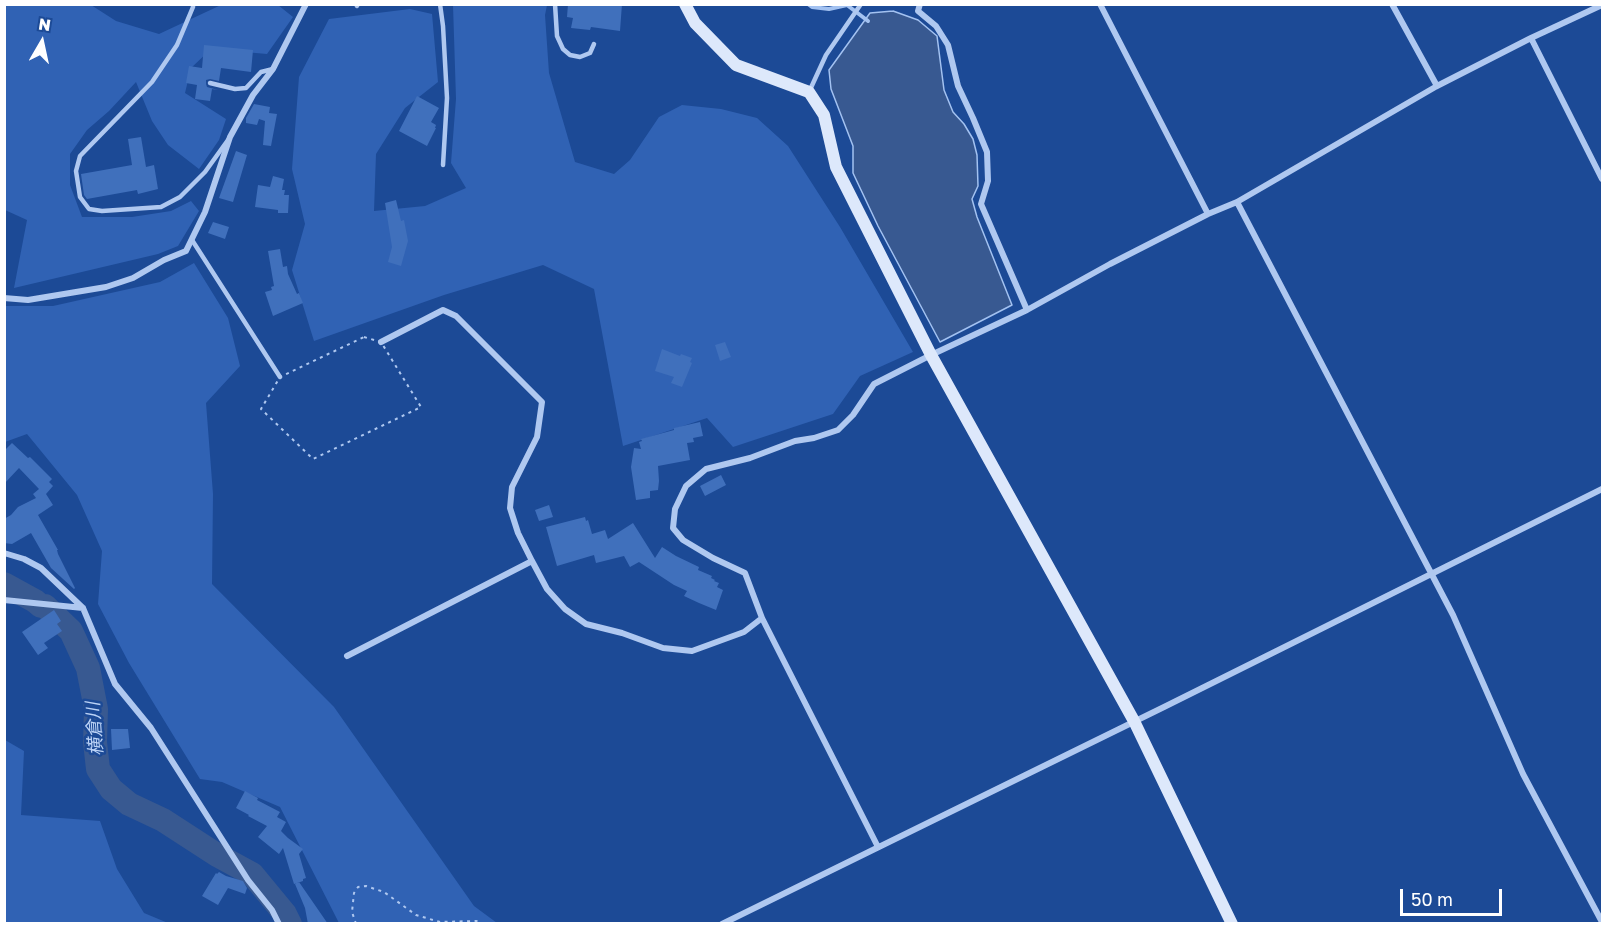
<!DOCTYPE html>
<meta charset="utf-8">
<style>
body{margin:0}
#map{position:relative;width:1607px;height:928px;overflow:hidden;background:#1c4a96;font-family:"Golos Text",sans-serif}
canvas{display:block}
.frame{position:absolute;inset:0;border:6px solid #fff;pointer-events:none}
.north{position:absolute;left:12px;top:12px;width:60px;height:60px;-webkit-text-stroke:4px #1c4a96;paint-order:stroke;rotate:9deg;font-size:16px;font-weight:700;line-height:24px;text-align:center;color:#fff}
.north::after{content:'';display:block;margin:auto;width:21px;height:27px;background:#fff;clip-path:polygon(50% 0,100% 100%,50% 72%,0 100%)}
.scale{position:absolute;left:1400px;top:889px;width:102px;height:27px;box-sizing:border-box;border:3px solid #fff;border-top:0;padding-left:8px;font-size:18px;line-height:21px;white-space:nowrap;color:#fff;-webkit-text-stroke:4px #1c4a96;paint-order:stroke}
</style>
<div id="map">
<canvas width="1607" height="928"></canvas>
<div class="frame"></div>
<div class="north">N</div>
<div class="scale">50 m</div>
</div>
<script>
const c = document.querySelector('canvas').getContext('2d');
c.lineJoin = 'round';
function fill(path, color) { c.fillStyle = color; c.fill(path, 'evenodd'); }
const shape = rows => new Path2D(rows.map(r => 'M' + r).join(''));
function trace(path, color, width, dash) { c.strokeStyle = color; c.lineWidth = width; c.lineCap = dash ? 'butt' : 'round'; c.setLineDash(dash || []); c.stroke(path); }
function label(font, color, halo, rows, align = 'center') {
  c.font = font + ' "Golos Text","Noto Sans JP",sans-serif'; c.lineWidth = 5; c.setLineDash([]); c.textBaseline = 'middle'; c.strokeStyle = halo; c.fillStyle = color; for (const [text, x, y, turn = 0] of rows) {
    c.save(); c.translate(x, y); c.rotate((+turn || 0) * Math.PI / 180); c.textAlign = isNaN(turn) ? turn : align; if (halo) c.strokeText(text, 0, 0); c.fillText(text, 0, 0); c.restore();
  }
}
fill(shape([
 [4,5,91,5,116,21,159,34,221,5,278,5,293,17,267,54,211,49,191,68,185,93,226,119,219,140,199,169,168,145,152,121,136,82,109,111,87,130,70,154,70,185,82,217,132,217,171,211,191,201,199,211,178,246,158,254,14,288,27,220,5,210],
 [453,5,547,5,545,15,549,73,575,162,614,174,630,160,659,117,682,105,721,109,757,118,788,146,840,227,913,352,860,376,833,414,733,447,707,418,623,446,594,289,543,265,444,295,314,341,292,270,305,224,292,169,299,77,329,19,410,9,432,14,438,82,405,108,376,154,374,211,425,206,466,188,451,163,456,99],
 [194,263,228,318,240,366,206,403,213,494,212,584,334,707,474,906,497,923,339,923,280,807,222,782,200,779,129,663,98,604,102,551,77,495,27,434,5,442,5,306,53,306,160,282],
 [5,740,24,751,21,815,100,821,117,869,144,913,168,923,5,923]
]), '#3062b4');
const water = shape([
 [893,11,918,20,937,36,944,90,953,112,964,124,973,139,977,155,978,186,972,199,977,217,1012,305,940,342,878,226,853,173,853,146,831,89,829,70,870,13,893,11]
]);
fill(water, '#385991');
trace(water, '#a3c2f1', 1.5);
trace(shape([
 [808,4,812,7,829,9,847,5,868,21]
]), '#a3c2f1', 4);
trace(shape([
 [4,584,35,601,41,606,45,606,71,631,88,668,96,709,95,742,98,769,111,789,129,804,163,820,217,855,252,874,285,914,290,924]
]), '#385991', 24);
fill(shape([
 [568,4,622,4,620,31,591,27,590,30,571,28,573,18,567,17],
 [204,45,253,50,251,72,221,68,219,81,210,79,206,80,206,84,207,87,218,90,212,89,210,101,195,99,197,85,186,83,189,66,202,68],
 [417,96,439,108,431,122,436,125,435,128,436,128,427,146,399,131],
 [254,104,270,107,269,113,277,114,271,146,263,145,265,121,259,119,257,125,246,123,246,118],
 [141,137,146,167,154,165,158,189,138,194,137,190,87,199,84,195,81,174,132,165,128,139],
 [236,151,247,155,233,202,219,198],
 [273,176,284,179,282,190,285,190,284,195,289,195,288,213,278,213,278,210,255,207,258,185,270,187],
 [396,200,401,221,404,220,408,241,401,266,388,262,392,247,385,203],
 [213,222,229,227,225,239,208,233],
 [280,249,283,267,287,266,288,274,297,294,299,293,303,303,273,316,265,292,272,290,271,287,274,286,268,251],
 [725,342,731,357,720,361,715,345],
 [662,349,680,356,681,354,692,358,690,362,692,363,682,387,671,383,674,377,655,371],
 [700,422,703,436,693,438,694,442,687,443,690,460,658,466,659,481,658,490,650,491,650,498,636,500,631,467,634,448,641,449,639,442,642,441,641,439,674,430,674,428],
 [12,443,28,458,30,457,52,479,49,482,53,486,46,494,53,505,38,515,58,550,57,550,58,554,75,588,74,589,51,568,31,533,12,544,4,543,4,519,11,515,18,507,36,498,33,494,39,489,19,468,4,484,4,451],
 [721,475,726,485,705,496,700,486],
 [549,505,553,517,539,521,535,510],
 [585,517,586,521,588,520,592,534,605,530,608,539,633,523,655,558,662,547,676,556,699,567,698,570,712,576,711,578,715,580,714,581,719,583,717,587,723,590,716,610,699,603,684,596,687,591,674,585,639,562,630,567,624,556,596,563,594,555,557,566,546,527],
 [54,610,61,621,57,624,62,631,44,643,48,648,38,655,22,632],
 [111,729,128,729,130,748,112,750],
 [245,791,258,798,257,800,280,812,277,817,286,822,281,831,288,838,303,849,299,854,306,878,303,879,303,881,294,884,283,848,279,854,258,837,267,826,248,816,249,815,236,808],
 [219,872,226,876,243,881,247,888,245,894,228,888,218,905,202,896,216,873,217,874],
 [299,882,328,924,308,924,305,908,295,884]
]), '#4070bc');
trace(shape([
 [364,337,381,342,421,407,313,459,261,409,280,377,364,337],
 [356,924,352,912,354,893,358,887,366,886,384,892,416,915,440,922,476,921,484,924]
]), '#afc8f0', 2, [3, 4.5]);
trace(shape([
 [193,4,193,7,177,45,152,82,80,156,76,171,80,197,89,209,102,211,161,207,180,197,205,172,228,140],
 [356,4,357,6],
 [440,4,443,26,447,98,443,165],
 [555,4,557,36,563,49,570,55,580,57,590,53,594,44],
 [210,83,235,89,246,88,261,72,273,69],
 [809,92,826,55,861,4],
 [192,240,280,377]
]), '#afc8f0', 4.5);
trace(shape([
 [920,4,918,11,936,26,948,45,958,86,973,118,987,152,988,181,981,204,1027,310],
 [1100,4,1208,214],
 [1392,4,1437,86],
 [1531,38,1602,179],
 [1237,202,1453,615,1523,774,1602,922],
 [4,298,28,300,106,287,133,278,164,260,186,251,205,212,230,137,253,95,273,69,306,4],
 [381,342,443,310,456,316,542,402,537,437,512,487,510,508,518,533,532,561,547,589,565,609,586,624,622,633,663,648,692,651,744,632,762,618],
 [4,553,24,559,41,568,83,608,115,684,151,728,248,880,272,910,279,924],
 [4,600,83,608],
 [347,656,532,561],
 [878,847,762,618,745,573,713,558,683,540,673,528,675,509,686,486,706,469,750,458,795,441,814,438,838,430,853,415,874,384,931,355,1027,310,1110,264,1208,214,1237,202,1437,86,1531,38,1602,5],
 [722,924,1164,707,1602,489]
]), '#afc8f0', 6);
trace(shape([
 [685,4,695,23,736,65,809,92,824,115,836,167,931,355,1134,721,1232,924]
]), '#dde8fb', 12);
label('italic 18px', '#bcd3f6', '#1c4a96', [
 ["横倉川",95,729,-94]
]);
</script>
